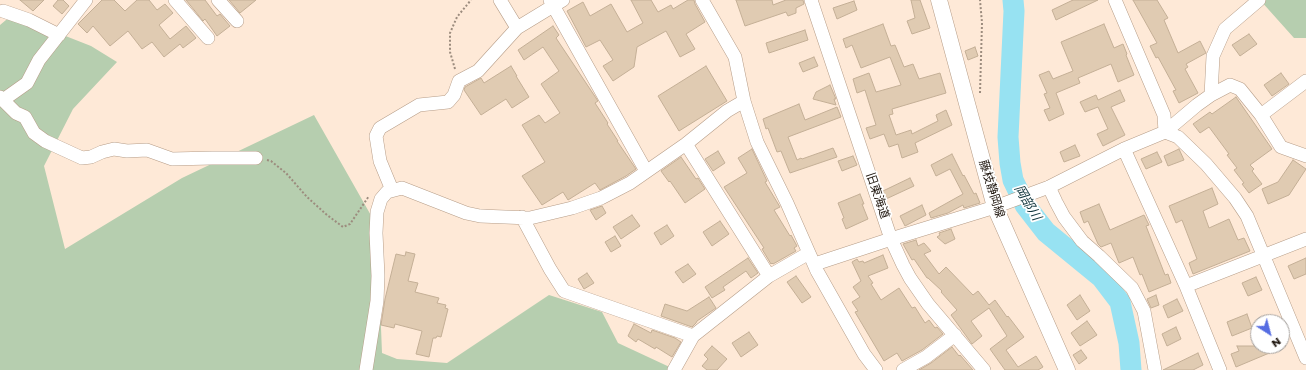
<!DOCTYPE html>
<meta charset="utf-8">
<style>
body{margin:0}
#map{position:relative;width:1306px;height:370px;overflow:hidden;background:#fee9d7;font-family:Poppins,sans-serif}
canvas{display:block}
.north{position:absolute;left:1250px;top:314px;width:40px;height:40px;box-sizing:border-box;background:#fff;border:1px solid #a5a19e;border-radius:50%;rotate:144deg;font-size:11px;font-weight:700;line-height:16px;text-align:center;color:#1e150d}
.north::after{content:'';display:block;margin:auto;width:14px;height:18px;background:#566de2;clip-path:polygon(50% 0,100% 100%,50% 72%,0 100%)}
</style>
<div id="map">
<canvas width="1306" height="370"></canvas>
<div class="north">N</div>
</div>
<script>
const c = document.querySelector('canvas').getContext('2d');
c.lineJoin = 'round';
function fill(path, color) { c.fillStyle = color; c.fill(path, 'evenodd'); }
const shape = rows => new Path2D(rows.map(r => 'M' + r).join(''));
function trace(path, color, width, dash) { c.strokeStyle = color; c.lineWidth = width; c.lineCap = dash ? 'butt' : 'round'; c.setLineDash(dash || []); c.stroke(path); }
function label(font, color, halo, rows, align = 'center') {
  c.font = font + ' Poppins,"Noto Sans JP",sans-serif'; c.lineWidth = 3.5; c.setLineDash([]); c.textBaseline = 'middle'; c.strokeStyle = halo; c.fillStyle = color; for (const [text, x, y, turn = 0] of rows) {
    c.save(); c.translate(x, y); c.rotate((+turn || 0) * Math.PI / 180); c.textAlign = isNaN(turn) ? turn : align; if (halo) c.strokeText(text, 0, 0); c.fillText(text, 0, 0); c.restore();
  }
}
fill(shape([
 [1260,0,1306,0,1306,38,1294,38],
 [12,15,91,46,117,62,73,109,44,166,65,249,182,178,314,115,377,226,382,353,397,359,447,363,549,295,602,312,618,343,676,370,0,370,0,25]
]), '#b6ceaf');
trace(shape([
 [1013,0,1014,11,1008,137,1010,163,1013,180,1025,205,1046,232,1101,277,1120,302,1129,343,1131,370]
]), '#97e2f2', 21);
const building = shape([
 [20,0,44,0,33,11,20,0],
 [58,0,63,0,69,6,62,14,53,6,58,0],
 [102,0,114,0,125,11,137,0,149,0,157,10,165,4,173,13,159,25,170,39,186,26,196,38,183,48,180,44,164,57,152,42,142,49,128,31,110,46,93,26,87,33,78,24,102,0],
 [186,0,205,0,217,16,220,14,230,26,217,36,205,19,203,21,186,0],
 [229,0,256,0,240,13,229,0],
 [631,0,651,0,658,12,671,5,673,9,688,0,694,0,695,4,705,22,686,34,695,49,680,57,666,31,637,47,634,67,613,81,603,66,613,60,600,40,586,47,567,11,583,2,590,16,611,4,627,32,643,23,631,0],
 [736,0,772,0,773,5,786,0,803,0,804,4,796,8,796,13,788,16,786,12,745,26,736,0],
 [911,0,920,0,930,28,912,34,907,21,915,18,911,0],
 [1073,0,1098,0,1056,20,1052,10,1073,0],
 [1133,0,1157,0,1168,18,1164,20,1178,53,1200,41,1206,53,1186,64,1188,67,1185,69,1198,93,1179,103,1173,91,1176,90,1158,57,1156,58,1150,46,1157,43,1133,0],
 [854,1,857,10,837,19,833,8,854,1],
 [883,24,891,46,895,45,904,67,913,64,919,79,940,73,946,93,892,109,893,114,889,115,896,135,911,130,912,134,938,121,936,115,946,110,952,125,915,143,918,152,902,158,898,144,889,147,884,134,870,139,866,128,876,125,865,90,857,93,853,79,869,73,876,92,901,85,890,57,861,68,852,45,846,48,843,39,883,24],
 [1104,24,1114,48,1123,44,1127,54,1126,55,1134,75,1118,82,1111,64,1078,78,1080,83,1056,93,1064,114,1049,121,1044,110,1050,108,1044,94,1047,93,1039,75,1049,71,1053,79,1073,71,1061,42,1104,24],
 [553,26,559,35,556,38,598,101,595,103,608,123,607,124,618,141,617,141,636,169,626,176,600,190,595,183,568,200,563,192,542,205,522,176,545,162,522,125,539,115,545,123,560,113,541,84,559,71,543,47,524,60,518,50,553,26],
 [805,30,808,40,769,53,766,43,805,30],
 [1249,34,1257,44,1240,56,1232,45,1249,34],
 [975,47,978,56,968,60,965,51,975,47],
 [814,57,818,66,803,72,799,63,814,57],
 [511,66,517,76,516,76,529,97,512,108,506,99,481,115,464,90,465,87,481,78,484,83,511,66],
 [706,66,727,101,679,131,658,96,706,66],
 [1281,73,1289,84,1272,96,1264,85,1281,73],
 [830,85,836,99,834,99,836,105,813,99,816,92,830,85],
 [1120,90,1125,101,1111,107,1125,135,1103,146,1097,134,1108,129,1098,107,1085,112,1080,102,1096,95,1098,100,1120,90],
 [1236,97,1272,149,1250,165,1254,169,1252,171,1262,184,1249,193,1242,184,1244,183,1234,170,1237,168,1227,155,1229,154,1209,127,1200,133,1193,124,1210,112,1212,114,1236,97],
 [799,104,805,120,837,107,841,117,788,137,797,160,801,158,802,159,833,148,837,157,790,173,781,151,777,152,768,128,766,129,763,119,799,104],
 [1075,145,1080,156,1064,162,1060,152,1075,145],
 [752,149,767,181,765,182,780,207,774,210,790,236,791,235,797,246,794,248,796,251,773,264,772,263,771,264,762,249,764,248,724,187,747,173,738,158,752,149],
 [1179,149,1184,160,1168,166,1164,156,1179,149],
 [718,151,725,163,713,171,705,159,718,151],
 [1157,152,1162,162,1146,169,1141,159,1157,152],
 [952,154,963,176,964,175,974,194,976,193,980,203,964,208,963,205,948,213,931,218,929,213,963,194,950,169,936,176,931,165,952,154],
 [853,156,857,165,842,171,838,161,853,156],
 [681,157,696,179,698,178,705,189,685,203,670,181,669,182,661,171,681,157],
 [1293,160,1306,169,1289,195,1268,204,1262,189,1278,182,1293,160],
 [910,178,914,186,886,199,883,191,885,190,910,178],
 [1212,188,1218,204,1203,211,1209,228,1229,219,1238,240,1244,238,1250,251,1193,274,1189,263,1197,259,1182,220,1176,223,1169,206,1212,188],
 [860,194,864,204,862,204,868,219,846,229,842,219,844,218,838,203,860,194],
 [1099,204,1110,230,1144,215,1149,225,1146,226,1165,275,1168,274,1171,283,1149,292,1142,274,1140,275,1133,257,1119,263,1111,243,1101,247,1098,244,1088,221,1084,223,1080,212,1099,204],
 [922,205,926,215,905,226,900,216,922,205],
 [602,206,606,213,596,220,590,210,602,206],
 [632,215,640,226,621,239,613,227,632,215],
 [720,221,729,234,712,246,703,232,720,221],
 [667,225,674,236,661,245,654,233,667,225],
 [951,229,955,239,945,244,937,237,940,235,939,233,951,229],
 [615,236,621,246,611,252,605,242,615,236],
 [916,240,918,246,924,243,931,251,924,254,939,274,946,267,973,295,978,291,989,305,995,300,1007,317,1008,316,1024,337,1006,350,1018,367,1036,356,1043,367,1038,370,1005,370,990,349,1007,336,989,308,971,321,982,336,972,344,951,315,957,310,941,292,942,291,928,278,927,278,914,259,912,260,903,244,916,240],
 [406,252,415,254,408,281,418,283,415,292,439,298,437,303,446,305,445,308,448,309,441,337,437,336,436,338,433,338,429,357,416,354,422,331,395,324,394,328,381,325,385,299,396,254,405,256,406,252],
 [883,255,888,268,868,276,873,283,871,284,881,300,899,288,912,308,915,307,925,323,929,320,935,328,937,327,943,334,922,350,902,361,897,353,884,361,855,312,858,311,852,302,860,297,853,287,861,281,852,262,857,259,859,262,863,261,864,263,883,255],
 [748,258,758,273,751,278,746,271,723,287,725,290,712,298,705,287,748,258],
 [1306,258,1306,274,1294,279,1288,266,1306,258],
 [688,264,696,274,683,283,675,272,688,264],
 [587,273,594,283,584,289,578,279,587,273],
 [796,276,811,297,802,303,787,282,796,276],
 [1256,277,1262,290,1248,296,1242,283,1256,277],
 [1080,295,1090,311,1077,320,1067,305,1080,295],
 [1156,295,1159,305,1151,308,1147,299,1156,295],
 [709,297,716,308,697,321,696,323,692,327,661,316,665,304,687,311,709,297],
 [1177,299,1183,311,1168,318,1163,306,1177,299],
 [1247,314,1252,328,1232,336,1227,322,1247,314],
 [1087,321,1097,335,1080,346,1071,333,1087,321],
 [634,324,651,333,652,330,675,338,681,342,672,357,656,347,655,349,638,339,636,342,628,336,634,324],
 [1176,327,1181,339,1167,346,1162,334,1176,327],
 [749,332,758,345,741,357,732,343,749,332],
 [712,346,727,359,717,370,707,370,702,366,708,359,704,355,712,346],
 [1237,346,1286,346,1236,367,1231,354,1239,351,1237,346],
 [952,347,959,356,960,355,973,370,919,370,931,363,952,347],
 [1081,350,1087,358,1079,364,1073,355,1081,350],
 [1198,353,1203,365,1193,370,1163,370,1198,353]
]);
fill(building, '#e0cbb2');
trace(building, '#c4af96', 1);
const minor = shape([
 [175,0,208,38],
 [218,0,237,21],
 [500,0,517,28],
 [550,0,646,171],
 [702,0,735,57,744,101,757,142,787,203,809,253,817,271,864,354,876,370],
 [811,0,891,239,903,265,910,278,928,304,984,370],
 [1115,0,1164,115,1165,132],
 [3,11,29,20,59,35],
 [1211,95,1213,56,1225,29,1259,0],
 [0,97,16,113,25,117,34,133,45,141,82,158,91,157,102,152,114,149,127,151,147,150,172,159,212,158,256,158],
 [3,100,27,83,39,60,86,0],
 [1261,115,1306,81],
 [1165,132,1178,137,1206,164,1235,198,1247,216,1306,358],
 [686,144,769,276],
 [1124,149,1186,286,1220,370],
 [1049,187,1056,202,1064,217,1082,241,1099,256,1132,288,1144,311,1155,370],
 [392,190,380,161,376,136,380,128,419,105,448,102,454,95,459,81,478,71,517,28,563,0],
 [522,217,550,269,564,291,693,336,769,276,809,253],
 [815,264,891,239,995,207,1049,187,1124,149,1165,132,1197,105,1211,95,1230,85,1240,89,1261,115,1281,147,1306,156],
 [1186,286,1306,239],
 [366,370,377,301,378,276,376,233,377,212,381,199,387,192,402,188,466,213,480,216,530,218,572,208,601,198,630,183,686,144,727,111,744,101],
 [674,370,693,336],
 [903,370,926,357,955,335]
]);
const major = shape([
 [939,0,995,207,1067,370]
]);
trace(minor, '#b69d88', 14);
trace(major, '#b69d88', 17);
trace(shape([
 [455,69,450,52,450,33,457,17,471,0],
 [980,93,982,23,980,0],
 [267,160,271,161,286,173,307,197,327,215,343,227,350,224,369,196]
]), '#9c8c7e', 2, [2, 2]);
trace(minor, '#fff', 13);
trace(major, '#fff', 16);
label('12px', '#1e150d', '#fff', [
 ["藤枝静岡線",991,189,73],
 ["旧東海道",877,196,71]
]);
label('italic 13px', '#12373e', '#fff', [
 ["岡部川",1027,203,59]
]);
</script>
